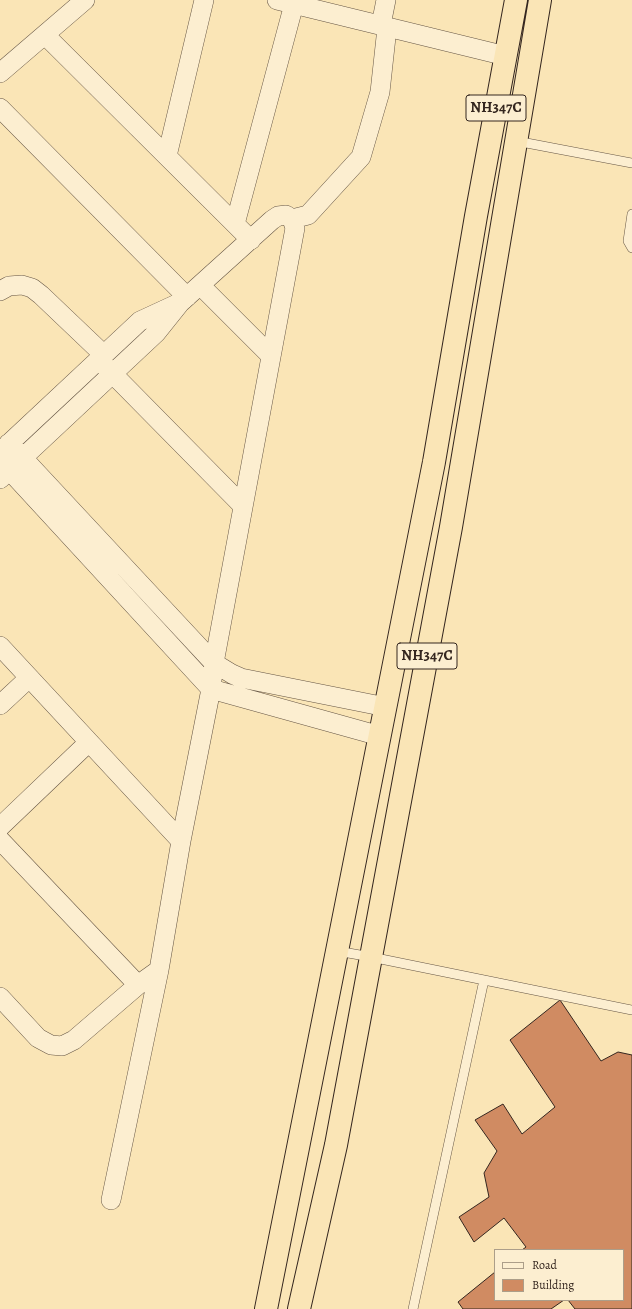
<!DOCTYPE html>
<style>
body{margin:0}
#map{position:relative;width:632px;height:1309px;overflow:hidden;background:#fae5b6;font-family:Alegreya,serif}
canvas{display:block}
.legend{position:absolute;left:494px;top:1249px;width:130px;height:52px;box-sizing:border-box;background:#fceed0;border:1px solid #ac9e89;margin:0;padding:5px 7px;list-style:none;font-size:12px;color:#34261f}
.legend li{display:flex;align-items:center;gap:8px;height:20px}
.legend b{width:20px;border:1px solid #ac9e89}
</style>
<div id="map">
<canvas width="632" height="1309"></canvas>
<ul class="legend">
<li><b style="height:5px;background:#fceed0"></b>Road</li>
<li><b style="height:11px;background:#d08b62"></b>Building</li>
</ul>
</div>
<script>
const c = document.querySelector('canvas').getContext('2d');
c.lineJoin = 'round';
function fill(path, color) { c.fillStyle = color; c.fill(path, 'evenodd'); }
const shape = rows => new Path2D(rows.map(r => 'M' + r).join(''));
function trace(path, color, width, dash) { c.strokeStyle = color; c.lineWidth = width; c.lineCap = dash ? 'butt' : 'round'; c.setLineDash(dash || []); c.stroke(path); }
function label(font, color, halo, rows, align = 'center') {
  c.font = font + ' Alegreya,serif'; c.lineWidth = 3.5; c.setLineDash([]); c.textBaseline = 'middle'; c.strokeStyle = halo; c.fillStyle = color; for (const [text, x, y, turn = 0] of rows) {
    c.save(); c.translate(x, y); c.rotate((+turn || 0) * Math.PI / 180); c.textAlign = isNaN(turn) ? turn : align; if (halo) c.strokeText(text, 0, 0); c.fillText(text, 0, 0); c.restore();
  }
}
const building = shape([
 [560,1000,601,1061,618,1052,632,1055,632,1309,575,1309,568,1300,623,1300,623,1250,522,1250,526,1247,504,1218,474,1242,459,1217,489,1197,484,1173,497,1151,475,1120,503,1104,522,1134,555,1107,510,1040,560,1000],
 [495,1272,495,1300,564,1300,551,1309,463,1309,458,1302,495,1272]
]);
fill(building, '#d08b62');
trace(building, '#34261f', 1);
const service = shape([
 [516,141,632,163],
 [632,214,628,241,632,248],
 [337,951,371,957,632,1010],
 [413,1309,484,980]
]);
const minor = shape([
 [277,0,506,56],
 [45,35,251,240],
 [0,73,85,0],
 [0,108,187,297],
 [167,156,204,0],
 [292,219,308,215,361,157,380,92,387,28,381,25,386,0],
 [235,224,294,4],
 [200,285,271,356],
 [0,291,9,286,22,285,32,288,41,295,104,355],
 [104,365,243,506],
 [9,443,214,663,232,674,241,678,386,707],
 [1,451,140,321,179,303],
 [0,460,211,689,380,736],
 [0,479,156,333,180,303,272,220,278,216,286,215,292,219,295,228,214,663,211,689,181,841,159,970,111,1200],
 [0,646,181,841],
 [0,705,29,678],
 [0,827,89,742],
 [0,840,138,985],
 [0,997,38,1038,51,1045,62,1046,74,1040,138,985,159,970]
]);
const trunk = shape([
 [266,1309,434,462,476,216,516,0],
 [299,1309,336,1145,451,527,540,0]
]);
trace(service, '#665645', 10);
trace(minor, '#665645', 20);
trace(trunk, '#34261f', 24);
trace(service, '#fceed0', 9);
trace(minor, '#fceed0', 19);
trace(trunk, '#fae5b6', 22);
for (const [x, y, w] of [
 [496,108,60],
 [427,656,60]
]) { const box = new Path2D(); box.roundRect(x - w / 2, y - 13, w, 26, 3); c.fillStyle = '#fceed0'; c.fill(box); trace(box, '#34261f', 1); }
label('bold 15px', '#34261f', null, [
 ["NH347C",496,108],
 ["NH347C",427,656]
]);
</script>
